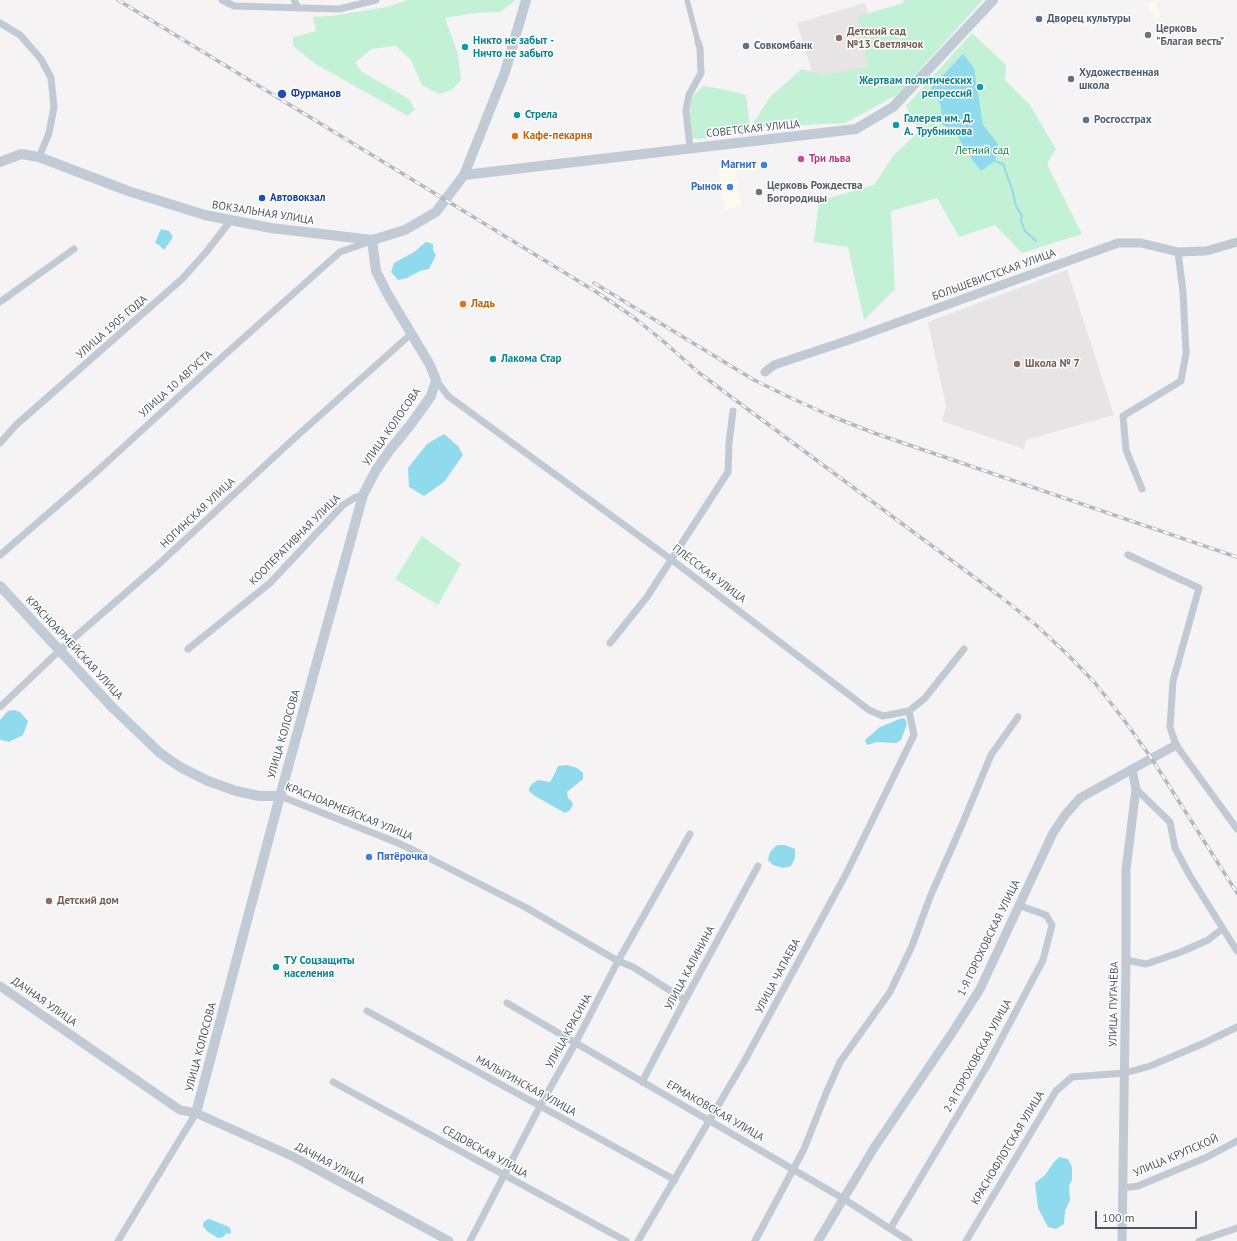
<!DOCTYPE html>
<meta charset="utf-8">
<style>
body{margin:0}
#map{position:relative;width:1237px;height:1241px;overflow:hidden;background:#f5f3f3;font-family:"PT Sans",sans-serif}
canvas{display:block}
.scale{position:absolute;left:1095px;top:1211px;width:102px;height:18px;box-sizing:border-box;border:2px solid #4a5661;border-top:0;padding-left:5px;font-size:12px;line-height:14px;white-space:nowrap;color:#4a5661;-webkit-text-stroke:3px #fff;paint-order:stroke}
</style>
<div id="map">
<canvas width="1237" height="1241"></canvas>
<div class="scale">100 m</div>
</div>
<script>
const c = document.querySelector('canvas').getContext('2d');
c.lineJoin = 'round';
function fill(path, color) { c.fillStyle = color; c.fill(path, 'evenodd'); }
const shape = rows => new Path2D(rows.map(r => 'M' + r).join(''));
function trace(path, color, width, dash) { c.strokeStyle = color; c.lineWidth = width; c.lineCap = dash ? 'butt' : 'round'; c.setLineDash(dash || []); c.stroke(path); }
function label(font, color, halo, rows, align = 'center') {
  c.font = font + ' "PT Sans",sans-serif'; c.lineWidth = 3; c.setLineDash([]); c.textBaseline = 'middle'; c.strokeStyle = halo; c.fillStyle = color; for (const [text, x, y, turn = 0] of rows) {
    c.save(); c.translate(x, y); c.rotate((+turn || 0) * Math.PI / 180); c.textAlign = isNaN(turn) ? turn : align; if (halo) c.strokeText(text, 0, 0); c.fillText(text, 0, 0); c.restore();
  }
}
fill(shape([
 [1155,1,1161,17,1155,20,1148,4],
 [734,165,742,206,725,210,717,168]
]), '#fdf9ef');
fill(shape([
 [865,3,883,57,870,67,816,84,797,23],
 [1067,270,1114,415,1026,440,1024,449,942,421,946,406,928,322]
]), '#e6e4e5');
fill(shape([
 [407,0,516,0,500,12,475,13,445,18,458,54,461,80,452,90,439,94,422,85,411,60,396,46,371,49,355,63,362,72,409,99,415,109,408,116,314,63,293,46,293,37,316,31,313,17,331,16,387,7],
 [903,0,983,0,897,95,845,123,750,128,750,133,700,139,692,138,690,115,691,99,703,86,727,90,746,95,750,128,770,97,802,69,823,75,868,67,859,16,904,3],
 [972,33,1006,65,1005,80,1030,105,1056,149,1047,164,1082,234,1022,253,995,225,959,237,937,198,891,211,895,289,864,320,848,247,814,242,819,201,874,185,893,156,919,131,906,106],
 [422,536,461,564,438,605,395,579]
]), '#c3f1d5');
fill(shape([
 [963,54,974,68,983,125,998,144,995,161,981,171,967,153,956,133,942,124,941,106,931,88],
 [161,229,169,231,173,237,164,250,159,245,155,243],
 [426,242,433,244,433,250,436,255,429,269,420,271,407,278,398,280,391,272,394,263,414,252],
 [444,434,458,446,463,455,444,482,424,496,409,487,408,468,427,444],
 [14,710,20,712,28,721,26,727,23,735,9,742,1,740,0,739,0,720,8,711],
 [902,718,905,719,907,724,901,740,896,743,877,742,867,745,865,740,880,727],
 [567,765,577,768,583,773,583,779,567,792,568,798,572,802,573,805,570,810,565,813,535,796,529,791,529,788,533,783,538,780,550,782,554,775,558,766],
 [777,845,785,845,795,849,795,858,791,866,783,868,773,865,768,860,770,852],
 [1059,1157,1068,1159,1072,1167,1072,1180,1069,1186,1070,1200,1065,1211,1064,1224,1056,1229,1048,1227,1038,1208,1035,1183,1045,1175,1054,1162],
 [209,1219,227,1226,230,1228,231,1232,230,1234,227,1233,223,1237,218,1238,208,1232,203,1226,203,1223,206,1220]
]), '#90daee');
trace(shape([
 [995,161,1003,164,1012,189,1016,206,1022,216,1021,221,1025,231,1036,241]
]), '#90daee', 2);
trace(shape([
 [687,0,698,42]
]), '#c1cad2', 5.5);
trace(shape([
 [222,0,234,6,339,9,376,0],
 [294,0,298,8],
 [0,23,20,35,41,59,51,78,54,107,49,133,39,157],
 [690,148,686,110,689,95,701,73,700,48,698,42],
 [0,302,74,249],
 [436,380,448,396,672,560,869,710,883,716,909,711,925,698,964,649],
 [0,443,16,425,182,279,207,251,231,220],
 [1142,489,1126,450,1123,416,1181,381,1186,353,1183,292,1178,252],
 [0,555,95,473,220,359,340,252,371,241],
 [1128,555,1199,588,1173,681,1170,727,1176,745,1237,829],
 [610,643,647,597,728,472,729,443,733,411],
 [188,649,270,583,343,505,356,497,363,495],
 [0,707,59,651,160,563,288,444,411,334],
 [1136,789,1170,822,1175,848,1190,876,1237,951],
 [280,796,398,843,415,851,525,907,618,961,633,967,685,1000],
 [1126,960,1146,964,1181,952,1208,940,1222,929],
 [507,1003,844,1199,909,1241],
 [367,1011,675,1180],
 [333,1082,626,1241],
 [642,1082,685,1000,758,866],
 [1123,1188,1138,1186,1205,1158,1237,1141],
 [890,1229,987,1066,1043,960,1052,925,1046,915,1018,905],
 [118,1241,196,1113],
 [470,1241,540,1106,576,1042,618,961,690,834],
 [638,1241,745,1060,846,874,914,735,909,711],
 [755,1241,804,1149,827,1091,840,1062,890,992,912,946,930,897,961,827,991,755,1018,717],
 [966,1241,1056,1091,1072,1077,1125,1073,1150,1066,1202,1044,1237,1027],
 [1199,1241,1237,1228]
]), '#c1cad2', 7);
trace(shape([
 [765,372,774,365,852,339,1118,243,1141,243,1178,252,1206,251,1237,242],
 [0,986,180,1110,196,1113,294,1157,449,1241],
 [818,1241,874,1148,954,1030,980,989,1053,833,1065,815,1080,798,1176,745],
 [1122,1241,1126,960,1126,870,1136,789,1132,769]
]), '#c1cad2', 9);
trace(shape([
 [0,162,21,154,39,157,128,191,205,215,271,228,372,240,405,230,436,212,464,175,505,72,526,0],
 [464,175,856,129,893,107,993,0],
 [0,586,113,708,160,753,180,767,208,781,236,791,259,796,280,796],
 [196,1113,280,796,363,495,376,470,390,450,411,424,431,396,436,380,430,365,387,293,376,271,372,240]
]), '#c1cbd6', 10);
const rail = shape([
 [118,0,598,293,632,316,663,341,698,372,742,405,1001,597,1036,625,1068,655,1095,683,1124,720,1152,759,1237,893],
 [594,283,754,380,791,398,831,416,874,433,1237,557]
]);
trace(rail, '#b5b8bd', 3.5);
trace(rail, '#fff', 2, [6]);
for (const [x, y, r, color] of [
 [1039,19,4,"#5c6f8a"],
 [1148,35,4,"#6b7280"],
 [839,38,4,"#8d6e63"],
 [746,46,4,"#5c6f8a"],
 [465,47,4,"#0f9aa8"],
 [1071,79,4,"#5c6f8a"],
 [980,87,4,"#0f9aa8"],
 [282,94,5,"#1a4fb4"],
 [517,115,4,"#0f9aa8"],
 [1086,120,4,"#5c6f8a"],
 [896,125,4,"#0f9aa8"],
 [515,136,4,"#e8710a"],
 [801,159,4,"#d1479c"],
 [764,165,4,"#3f7fe0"],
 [730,187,4,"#3f7fe0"],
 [759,192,4,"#6b7280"],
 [262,198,4,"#1a4fb4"],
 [463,304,4,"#e8710a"],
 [493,359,4,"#0f9aa8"],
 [1017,364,4,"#8d6e63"],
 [369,857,4,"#3f7fe0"],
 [49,901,4,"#8d6e63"],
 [276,967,4,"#0f9aa8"]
]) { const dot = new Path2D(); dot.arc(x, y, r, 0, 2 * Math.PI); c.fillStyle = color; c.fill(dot); trace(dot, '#fff', 1.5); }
label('bold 11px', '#4e5e75', '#fff', [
 ["Дворец культуры",1047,19],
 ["Совкомбанк",754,46],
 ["Художественная",1079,73],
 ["школа",1079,86],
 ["Росгосстрах",1094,120]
], 'left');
label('bold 11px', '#5b616d', '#fff', [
 ["Церковь",1156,29],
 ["\"Благая весть\"",1156,42],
 ["Церковь Рождества",767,186],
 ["Богородицы",767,199]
], 'left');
label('bold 11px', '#785e54', '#fff', [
 ["Детский сад",847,32],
 ["№13 Светлячок",847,45],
 ["Школа № 7",1025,364],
 ["Детский дом",57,901]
], 'left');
label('bold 11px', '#0d838f', '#fff', [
 ["Никто не забыт -",473,41],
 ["Ничто не забыто",473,54],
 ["Жертвам политических",972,81,"right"],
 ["репрессий",972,94,"right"],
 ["Стрела",525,115],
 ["Галерея им. Д.",904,119],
 ["А. Трубникова",904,132],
 ["Лакома Стар",501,359],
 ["ТУ Соцзащиты",284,961],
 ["населения",284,974]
], 'left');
label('bold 11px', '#164399', '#fff', [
 ["Фурманов",291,94],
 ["Автовокзал",270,198]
], 'left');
label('11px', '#4a5661', '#fff', [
 ["СОВЕТСКАЯ УЛИЦА",753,129,-6],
 ["ВОКЗАЛЬНАЯ УЛИЦА",263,213,9],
 ["БОЛЬШЕВИСТСКАЯ УЛИЦА",994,275,-20],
 ["УЛИЦА 1905 ГОДА",112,327,-41],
 ["УЛИЦА 10 АВГУСТА",176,384,-42],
 ["УЛИЦА КОЛОСОВА",392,427,-55],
 ["НОГИНСКАЯ УЛИЦА",198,513,-43],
 ["КООПЕРАТИВНАЯ УЛИЦА",295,540,-45],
 ["ПЛЁССКАЯ УЛИЦА",709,574,37],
 ["КРАСНОАРМЕЙСКАЯ УЛИЦА",74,648,47],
 ["УЛИЦА КОЛОСОВА",284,734,-74],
 ["КРАСНОАРМЕЙСКАЯ УЛИЦА",349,812,22],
 ["1-Я ГОРОХОВСКАЯ УЛИЦА",989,938,-64],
 ["УЛИЦА КАЛИНИНА",690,968,-62],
 ["УЛИЦА ЧАПАЕВА",778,976,-62],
 ["ДАЧНАЯ УЛИЦА",44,1002,35],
 ["УЛИЦА ПУГАЧЁВА",1114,1004,-89],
 ["УЛИЦА КРАСИНА",569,1031,-61],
 ["УЛИЦА КОЛОСОВА",201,1047,-75],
 ["2-Я ГОРОХОВСКАЯ УЛИЦА",978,1056,-61],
 ["МАЛЫГИНСКАЯ УЛИЦА",526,1086,29],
 ["ЕРМАКОВСКАЯ УЛИЦА",715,1111,30],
 ["КРАСНОФЛОТСКАЯ УЛИЦА",1008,1148,-59],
 ["СЕДОВСКАЯ УЛИЦА",485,1152,29],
 ["УЛИЦА КРУПСКОЙ",1176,1156,-23],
 ["ДАЧНАЯ УЛИЦА",330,1164,28]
]);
label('bold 11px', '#c56008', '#fff', [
 ["Кафе-пекарня",523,136],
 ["Ладь",471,304]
], 'left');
label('11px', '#17864f', '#fff', [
 ["Летний сад",982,151]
]);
label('bold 11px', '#b23c85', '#fff', [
 ["Три льва",809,159]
], 'left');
label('bold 11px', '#366cbe', '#fff', [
 ["Магнит",756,165],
 ["Рынок",722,187],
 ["Пятёрочка",377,857,"left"]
], 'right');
</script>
